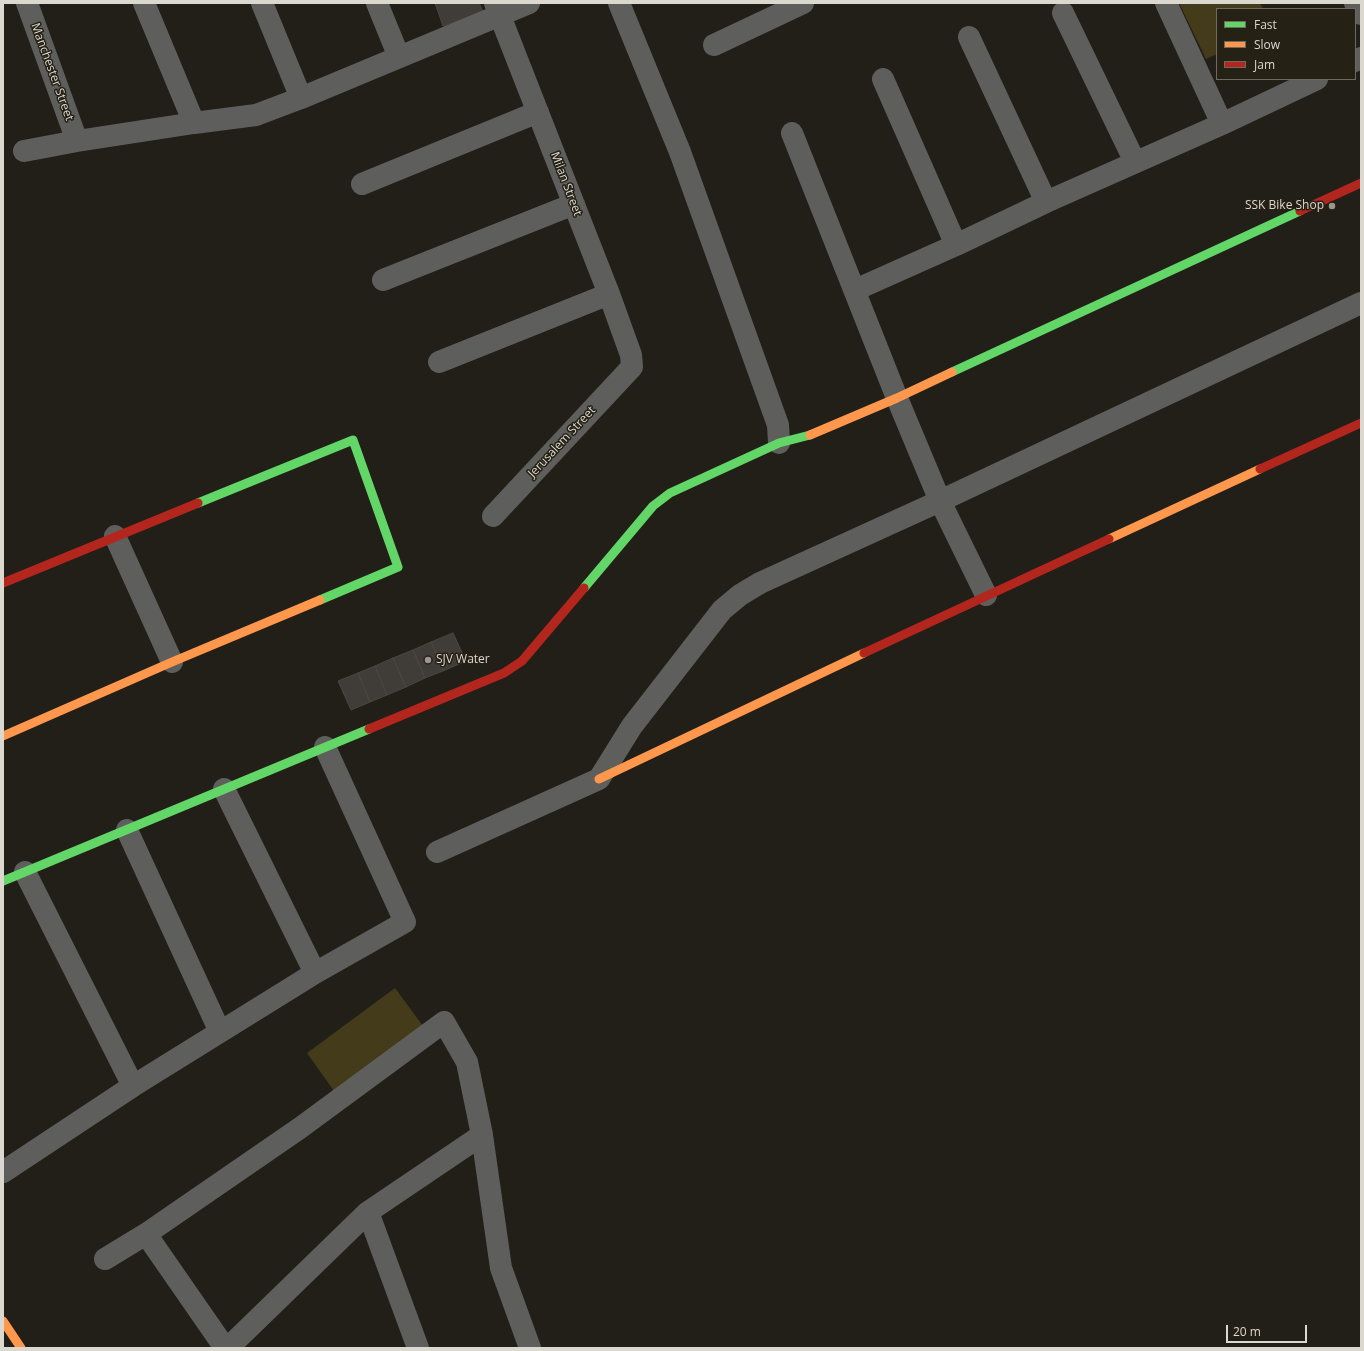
<!DOCTYPE html>
<style>
body{margin:0}
#map{position:relative;width:1364px;height:1351px;overflow:hidden;background:#221f18;font-family:"Open Sans",sans-serif}
canvas{display:block}
.frame{position:absolute;inset:0;border:4px solid #dbd8d0;pointer-events:none}
.legend{position:absolute;left:1216px;top:8px;width:140px;height:72px;box-sizing:border-box;background:#252115;border:1px solid #6e6a60;margin:0;padding:5px 7px;list-style:none;font-size:12px;color:#dbd8d0}
.legend li{display:flex;align-items:center;gap:8px;height:20px}
.legend b{width:20px;border:1px solid #6e6a60}
.scale{position:absolute;left:1226px;top:1325px;width:81px;height:18px;box-sizing:border-box;border:2px solid #dbd8d0;border-top:0;padding-left:5px;font-size:12px;line-height:14px;white-space:nowrap;color:#dbd8d0;-webkit-text-stroke:3px #252115;paint-order:stroke}
</style>
<div id="map">
<canvas width="1364" height="1351"></canvas>
<div class="frame"></div>
<ul class="legend">
<li><b style="height:5px;background:#63d668"></b>Fast</li>
<li><b style="height:5px;background:#ff974d"></b>Slow</li>
<li><b style="height:5px;background:#b3261e"></b>Jam</li>
</ul>
<div class="scale">20 m</div>
</div>
<script>
const c = document.querySelector('canvas').getContext('2d');
c.lineJoin = 'round';
function fill(path, color) { c.fillStyle = color; c.fill(path, 'evenodd'); }
const shape = rows => new Path2D(rows.map(r => 'M' + r).join(''));
function trace(path, color, width, dash) { c.strokeStyle = color; c.lineWidth = width; c.lineCap = dash ? 'butt' : 'round'; c.setLineDash(dash || []); c.stroke(path); }
function label(font, color, halo, rows, align = 'center') {
  c.font = font + ' "Open Sans",sans-serif'; c.lineWidth = 3; c.setLineDash([]); c.textBaseline = 'middle'; c.strokeStyle = halo; c.fillStyle = color; for (const [text, x, y, turn = 0] of rows) {
    c.save(); c.translate(x, y); c.rotate((+turn || 0) * Math.PI / 180); c.textAlign = isNaN(turn) ? turn : align; if (halo) c.strokeText(text, 0, 0); c.fillText(text, 0, 0); c.restore();
  }
}
fill(shape([
 [1179,3,1260,3,1263,9,1217,9,1217,54,1206,59],
 [395,988,423,1026,334,1091,307,1053]
]), '#433b1a');
const building = shape([
 [435,3,479,3,483,12,443,26,435,3],
 [453,633,466,661,443,671,431,642,453,633],
 [431,642,443,671,425,678,413,650,431,642],
 [413,650,425,678,406,687,393,658,413,650],
 [393,658,406,687,387,695,375,666,393,658],
 [375,666,387,695,370,702,358,673,375,666],
 [358,673,370,702,351,710,338,681,358,673]
]);
fill(building, '#403c37');
trace(building, '#4a4641', 1);
trace(shape([
 [27,3,77,141],
 [144,3,194,123],
 [262,3,301,98],
 [377,3,399,57],
 [619,3,680,152,778,425,779,443],
 [1166,3,1222,124],
 [1355,3,1361,14],
 [1063,13,1135,162],
 [969,37,1046,202],
 [714,45,803,3],
 [1355,61,1361,58],
 [883,79,956,245],
 [792,133,897,398,940,501,986,595],
 [24,151,77,141,194,123,256,115,301,98,529,3],
 [362,184,538,112],
 [383,280,574,204],
 [855,290,956,245,1046,202,1222,124,1317,79],
 [439,362,609,294],
 [493,516,632,367,631,355,609,294,495,3],
 [115,536,172,662],
 [224,789,315,973],
 [127,830,220,1032],
 [437,852,599,779,632,726,722,610,740,595,760,583,940,501,1361,303],
 [25,872,133,1086],
 [3,1172,133,1086,220,1032,315,973,405,922,325,747],
 [368,1212,418,1348],
 [146,1234,225,1348],
 [105,1259,146,1234,300,1128,444,1022,467,1062,482,1135,501,1268,530,1348],
 [228,1348,368,1212,482,1135]
]), '#5e5f5d', 22);
trace(shape([
 [952,372,1300,211],
 [198,503,353,440,398,567,320,600],
 [584,588,653,506,670,493,779,443,810,435],
 [3,881,369,729]
]), '#63d668', 9);
trace(shape([
 [810,435,897,398,952,372],
 [1109,539,1260,469],
 [3,736,172,662,320,600],
 [599,779,864,653],
 [3,1321,21,1348]
]), '#ff974d', 9);
trace(shape([
 [1300,211,1361,183],
 [1260,469,1361,423],
 [3,583,198,503],
 [864,653,1109,539],
 [369,729,504,673,522,661,584,588]
]), '#b3261e', 9);
for (const [x, y, r, color] of [
 [1332,206,4,"#9a9790"],
 [428,660,4,"#9a9790"]
]) { const dot = new Path2D(); dot.arc(x, y, r, 0, 2 * Math.PI); c.fillStyle = color; c.fill(dot); trace(dot, '#252115', 1.5); }
label('12px', '#dbd8d0', '#252115', [
 ["Manchester Street",52,72,70],
 ["Milan Street",566,184,69],
 ["Jerusalem Street",562,442,-47]
]);
label('12px', '#dbd8d0', '#252115', [
 ["SSK Bike Shop",1324,206],
 ["SJV Water",436,660,"left"]
], 'right');
</script>
